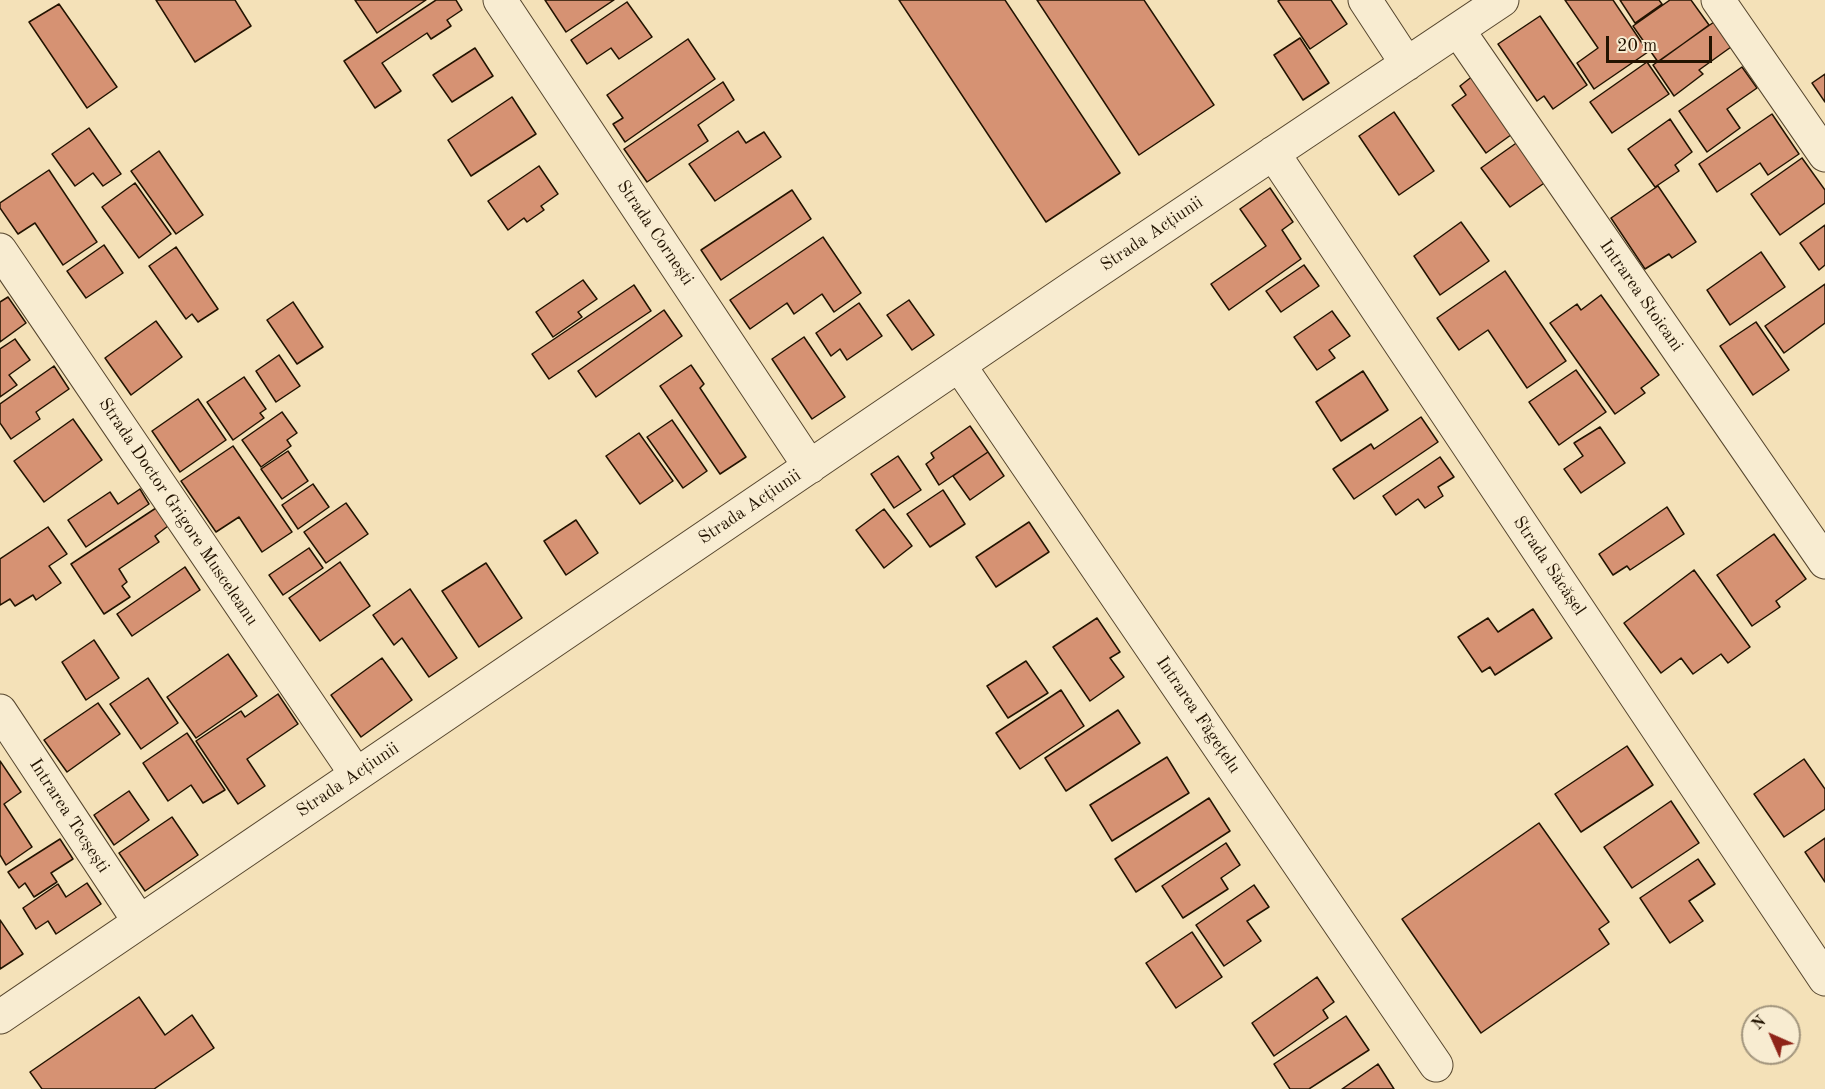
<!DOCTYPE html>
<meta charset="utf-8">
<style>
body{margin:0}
#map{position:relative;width:1825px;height:1089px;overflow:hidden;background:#f4e1b8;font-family:"Old Standard TT",serif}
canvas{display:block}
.north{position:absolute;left:1741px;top:1005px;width:60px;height:60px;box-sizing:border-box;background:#f8ecd1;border:2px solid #a2957d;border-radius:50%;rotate:315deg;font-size:16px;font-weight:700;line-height:24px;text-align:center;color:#221300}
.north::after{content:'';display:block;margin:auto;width:21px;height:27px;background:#8f2418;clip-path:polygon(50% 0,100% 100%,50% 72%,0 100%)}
.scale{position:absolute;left:1606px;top:36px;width:106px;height:27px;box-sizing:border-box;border:3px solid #221300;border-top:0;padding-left:8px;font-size:18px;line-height:21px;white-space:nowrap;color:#221300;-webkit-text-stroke:4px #f8ecd1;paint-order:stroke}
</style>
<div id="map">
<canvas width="1825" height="1089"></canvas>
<div class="north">N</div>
<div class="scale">20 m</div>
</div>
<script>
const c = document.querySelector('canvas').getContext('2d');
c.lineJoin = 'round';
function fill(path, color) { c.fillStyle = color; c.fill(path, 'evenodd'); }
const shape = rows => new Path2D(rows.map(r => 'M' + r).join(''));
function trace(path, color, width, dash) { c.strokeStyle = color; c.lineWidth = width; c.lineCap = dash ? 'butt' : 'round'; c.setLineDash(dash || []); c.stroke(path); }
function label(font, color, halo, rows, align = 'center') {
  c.font = font + ' "Old Standard TT",serif'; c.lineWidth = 5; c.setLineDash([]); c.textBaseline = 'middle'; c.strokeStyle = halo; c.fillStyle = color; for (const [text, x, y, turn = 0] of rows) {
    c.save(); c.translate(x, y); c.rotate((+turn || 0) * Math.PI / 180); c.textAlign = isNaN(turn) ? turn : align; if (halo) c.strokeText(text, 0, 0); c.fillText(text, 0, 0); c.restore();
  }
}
const building = shape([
 [156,0,235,0,251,26,195,62,156,0],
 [355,0,426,0,377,33,355,0],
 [436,0,456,0,462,10,447,20,451,26,431,39,427,33,382,63,401,91,375,108,344,61,436,0],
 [545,0,614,0,566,32,545,0],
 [899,0,1005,0,1120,173,1046,222,899,0],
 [1037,0,1144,0,1214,105,1139,155,1037,0],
 [1280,0,1331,0,1347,24,1310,49,1278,1,1280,0],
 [1565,0,1613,0,1648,52,1594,89,1577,63,1598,48,1565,0],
 [1620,0,1659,0,1662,4,1635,23,1620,0],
 [1670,0,1691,0,1709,25,1658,62,1633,26,1670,0],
 [627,2,652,37,619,59,611,48,587,64,571,40,627,2],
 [59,4,117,87,87,108,29,22,59,4],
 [1540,16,1587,85,1553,109,1544,96,1537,101,1498,44,1540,16],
 [1714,22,1731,47,1699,70,1703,74,1674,96,1653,65,1714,22],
 [1300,38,1329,83,1303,100,1274,55,1300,38],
 [688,39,715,79,625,142,613,124,623,118,607,95,688,39],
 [475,48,493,76,452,102,433,75,475,48],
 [1647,62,1669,94,1612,133,1590,102,1647,62],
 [1742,67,1757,88,1727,109,1740,128,1707,152,1679,111,1742,67],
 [1825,74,1825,102,1812,83,1825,74],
 [1474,75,1515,132,1486,153,1452,105,1466,95,1460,86,1474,75],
 [723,82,734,100,698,125,708,141,647,182,624,149,723,82],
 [512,97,536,134,471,176,448,140,512,97],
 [1394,112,1434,171,1399,195,1359,136,1394,112],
 [1772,114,1799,154,1768,175,1760,163,1717,192,1699,164,1772,114],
 [1670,119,1692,152,1675,165,1679,171,1655,187,1628,149,1670,119],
 [89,128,121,174,103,186,93,173,75,186,52,154,89,128],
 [738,131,746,143,764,132,781,157,715,201,689,164,738,131],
 [1522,139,1550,179,1510,207,1481,168,1522,139],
 [159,151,203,215,176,234,131,171,159,151],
 [1802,158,1825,190,1825,203,1780,235,1751,194,1802,158],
 [539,166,558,194,541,206,544,210,527,222,524,218,508,230,488,201,539,166],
 [49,170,97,242,63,265,35,223,18,234,0,208,0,203,49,170],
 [135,183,171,234,139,258,102,207,135,183],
 [1658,186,1696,242,1672,258,1669,254,1645,269,1611,218,1658,186],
 [1270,188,1293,222,1282,230,1301,259,1229,310,1211,284,1266,246,1240,209,1270,188],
 [792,190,811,219,721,280,701,250,792,190],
 [1461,222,1489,261,1440,295,1414,256,1461,222],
 [1825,225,1825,265,1819,270,1800,243,1825,225],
 [823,237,861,293,834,312,822,294,794,314,787,303,750,329,730,300,823,237],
 [104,245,123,273,86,298,67,271,104,245],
 [176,247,218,309,198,322,192,314,186,319,149,266,176,247],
 [1761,252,1785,287,1730,325,1707,290,1761,252],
 [1304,265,1319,286,1281,312,1266,291,1304,265],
 [1505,271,1566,361,1527,388,1488,330,1459,350,1437,318,1505,271],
 [583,280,597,299,578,312,582,317,553,337,536,312,583,280],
 [1825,284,1825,323,1784,353,1765,326,1825,284],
 [634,285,651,311,549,379,532,354,634,285],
 [1601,295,1659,375,1641,388,1645,393,1615,414,1550,323,1577,304,1581,310,1601,295],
 [8,297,26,323,0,342,0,302,8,297],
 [909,300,934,335,912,350,887,315,909,300],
 [293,302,323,347,297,364,267,320,293,302],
 [859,303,882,336,847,360,840,349,831,356,816,333,859,303],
 [664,310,682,336,596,397,578,371,664,310],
 [1332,311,1350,336,1329,350,1335,358,1317,370,1294,337,1332,311],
 [156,321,182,357,131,395,105,358,156,321],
 [1756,322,1789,370,1753,395,1720,346,1756,322],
 [804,337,845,397,812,419,772,359,804,337],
 [15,339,30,360,9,375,17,385,0,397,0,349,15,339],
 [279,355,300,386,276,402,256,371,279,355],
 [691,365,704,384,700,388,746,457,720,474,660,386,691,365],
 [54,366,69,389,36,412,40,419,11,439,0,423,0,404,54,366],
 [1576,370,1606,412,1559,445,1529,402,1576,370],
 [1363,371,1388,410,1341,441,1316,402,1363,371],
 [244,377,266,409,260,413,264,418,233,440,207,402,244,377],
 [198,399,226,440,180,472,152,431,198,399],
 [282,412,297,433,287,440,291,446,261,467,242,440,282,412],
 [1421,417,1438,442,1354,499,1333,469,1371,444,1374,449,1421,417],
 [73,419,102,460,44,502,14,461,73,419],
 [672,420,707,471,683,488,647,437,672,420],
 [970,426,988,452,939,485,926,464,934,458,931,453,970,426],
 [1600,427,1625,463,1581,493,1564,469,1583,456,1574,443,1600,427],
 [639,433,673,481,640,504,606,456,639,433],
 [233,446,292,532,262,552,239,517,216,532,181,481,233,446],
 [288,451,308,481,282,499,261,469,288,451],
 [988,452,1004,476,970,500,953,476,988,452],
 [898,456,921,490,894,508,871,474,898,456],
 [1440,457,1454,477,1438,487,1443,496,1425,508,1418,499,1396,515,1383,496,1440,457],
 [313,484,329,507,298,529,282,505,313,484],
 [140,489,149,504,86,547,68,520,110,492,118,504,140,489],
 [943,490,965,524,930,547,907,514,943,490],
 [346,503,368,534,326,563,304,532,346,503],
 [1667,507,1684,534,1630,570,1627,566,1613,575,1599,554,1667,507],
 [156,508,168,526,155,536,159,542,119,569,127,582,122,586,130,597,104,614,71,564,156,508],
 [884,509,912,546,884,568,856,530,884,509],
 [576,520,598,553,566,575,544,541,576,520],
 [1029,522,1049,552,996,587,976,557,1029,522],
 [48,527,67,554,49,566,61,583,36,600,33,595,15,606,10,599,0,605,0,559,48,527],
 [1774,534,1806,579,1776,601,1780,607,1752,626,1717,575,1774,534],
 [309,548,323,568,283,595,269,575,309,548],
 [340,562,370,606,320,641,289,598,340,562],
 [486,563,522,618,479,647,442,591,486,563],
 [185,567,200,590,132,636,117,614,185,567],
 [1694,570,1750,647,1728,663,1721,654,1693,674,1681,658,1661,673,1624,623,1694,570],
 [410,589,457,658,429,677,402,638,394,645,373,615,410,589],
 [1533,609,1552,638,1495,675,1490,667,1482,672,1458,637,1488,618,1498,632,1533,609],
 [1097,618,1120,652,1110,658,1124,677,1090,701,1053,647,1097,618],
 [94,640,119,678,86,700,62,662,94,640],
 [228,654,257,696,196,738,167,697,228,654],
 [382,658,412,700,361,737,331,695,382,658],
 [1026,661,1048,693,1008,718,987,686,1026,661],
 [148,678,178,723,141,749,110,704,148,678],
 [1061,690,1084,726,1020,769,996,733,1061,690],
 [278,694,298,724,247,759,265,786,238,804,196,741,241,711,245,717,278,694],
 [98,703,120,734,67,772,44,740,98,703],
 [1118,710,1140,743,1066,791,1045,758,1118,710],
 [187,733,225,790,203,803,191,785,168,801,143,763,187,733],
 [1627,746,1653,785,1581,832,1555,794,1627,746],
 [1167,757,1189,793,1112,841,1090,805,1167,757],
 [1804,759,1825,789,1825,809,1784,837,1754,794,1804,759],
 [0,761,21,792,4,804,32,847,6,865,0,855,0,761],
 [129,791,149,820,114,845,94,815,129,791],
 [1209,798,1230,831,1136,892,1115,859,1209,798],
 [1671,801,1699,843,1632,888,1604,847,1671,801],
 [172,817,198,855,145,891,119,853,172,817],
 [1539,823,1609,922,1599,929,1609,944,1481,1033,1402,919,1539,823],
 [1825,838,1825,882,1805,852,1825,838],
 [60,839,73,859,51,873,57,882,34,897,25,883,19,888,8,872,60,839],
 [1226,843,1240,865,1221,878,1228,889,1183,918,1162,886,1226,843],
 [1698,859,1715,884,1689,901,1703,921,1670,943,1640,898,1698,859],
 [87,883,101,904,56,934,48,921,36,929,23,908,58,884,66,897,87,883],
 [1254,885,1269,907,1247,921,1261,941,1224,966,1196,925,1254,885],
 [0,920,23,954,0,969,0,920],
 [1192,932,1222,977,1176,1008,1146,963,1192,932],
 [1317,977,1334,1002,1323,1010,1328,1018,1274,1056,1252,1023,1317,977],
 [139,997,165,1035,192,1015,214,1048,154,1089,42,1089,30,1072,139,997],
 [1346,1016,1369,1050,1309,1089,1290,1089,1274,1064,1346,1016],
 [1378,1064,1394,1089,1342,1089,1378,1064]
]);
fill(building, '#d69273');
trace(building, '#221300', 1.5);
const street = shape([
 [500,0,810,467],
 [1365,0,1407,64],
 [1718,0,1825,155],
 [1458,30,1825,562],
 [1273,153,1825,979],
 [0,250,356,774],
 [959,365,1436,1065],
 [0,711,139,921],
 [0,1017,1075,286,1502,0]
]);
trace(street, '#56462e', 35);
trace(street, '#f8ecd1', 33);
label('18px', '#221300', '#f8ecd1', [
 ["Strada Cornești",655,233,56],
 ["Strada Acțiunii",1152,234,-34],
 ["Intrarea Stoicani",1641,296,55],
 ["Strada Acțiunii",750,507,-34],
 ["Strada Doctor Grigore Musceleanu",178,512,56],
 ["Strada Săcășel",1549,566,56],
 ["Intrarea Făgețelu",1198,715,56],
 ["Strada Acțiunii",348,780,-34],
 ["Intrarea Tecșești",69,816,57]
]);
</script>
